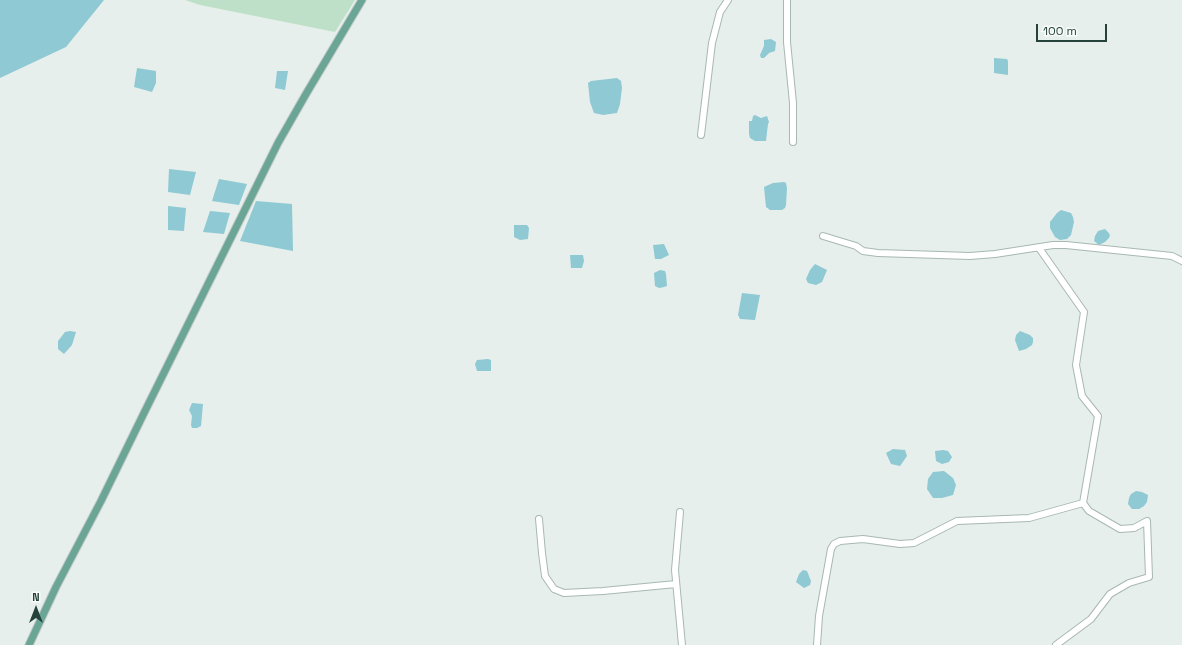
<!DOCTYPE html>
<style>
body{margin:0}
#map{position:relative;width:1182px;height:645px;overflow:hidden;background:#e6efeb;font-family:"Space Grotesk",sans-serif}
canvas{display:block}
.north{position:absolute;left:16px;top:589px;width:40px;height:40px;-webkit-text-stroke:3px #f7fbf9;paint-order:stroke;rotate:0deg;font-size:11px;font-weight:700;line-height:16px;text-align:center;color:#24423a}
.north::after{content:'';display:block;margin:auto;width:14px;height:18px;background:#24423a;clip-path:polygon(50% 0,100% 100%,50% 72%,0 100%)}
.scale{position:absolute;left:1036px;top:24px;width:71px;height:18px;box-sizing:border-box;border:2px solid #24423a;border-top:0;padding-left:5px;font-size:12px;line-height:14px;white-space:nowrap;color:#24423a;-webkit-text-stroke:3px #f7fbf9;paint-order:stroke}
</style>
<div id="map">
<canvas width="1182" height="645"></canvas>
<div class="north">N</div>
<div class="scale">100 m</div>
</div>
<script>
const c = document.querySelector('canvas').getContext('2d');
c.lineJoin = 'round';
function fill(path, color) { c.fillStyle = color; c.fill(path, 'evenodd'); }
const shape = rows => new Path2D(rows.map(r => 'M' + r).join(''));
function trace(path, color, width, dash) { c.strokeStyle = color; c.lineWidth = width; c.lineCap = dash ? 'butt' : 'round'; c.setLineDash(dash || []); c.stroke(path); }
fill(shape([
 [185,0,355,0,335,32,200,5]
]), '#bfe0c8');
fill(shape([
 [0,0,104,0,66,47,0,78],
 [771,39,776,42,775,51,769,53,764,58,761,58,760,55,764,46,764,40],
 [994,58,1007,59,1008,61,1008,75,994,73],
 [137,68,156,71,156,83,152,92,134,87],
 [277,71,288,71,285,90,275,88],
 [617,78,621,81,622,88,620,104,617,113,603,115,594,113,590,102,588,83,591,81],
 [755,115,761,118,767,116,769,122,768,124,766,141,755,141,750,138,749,134,749,121,752,121,753,116],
 [169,169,196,172,190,195,168,192],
 [219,179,247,184,239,205,212,201],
 [784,182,786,183,787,188,786,205,785,208,782,210,770,210,766,207,764,187,773,183],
 [256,201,292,204,293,251,240,241],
 [168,206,186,208,184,231,168,230],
 [1061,210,1071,213,1073,217,1074,222,1071,235,1067,239,1060,240,1055,237,1050,228,1050,222,1057,213],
 [210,211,230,213,224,234,203,232],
 [514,225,527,225,529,228,528,239,520,240,514,237],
 [1105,229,1108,232,1110,235,1109,238,1105,242,1099,245,1094,241,1095,236,1098,231],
 [664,244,669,255,661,259,655,259,653,245],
 [570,255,583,255,584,261,582,268,571,268],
 [815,264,827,270,822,282,816,285,808,283,806,279,810,270],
 [660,270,665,271,666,274,667,286,664,287,659,288,655,286,654,273],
 [742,293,760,295,755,320,740,319,738,315],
 [70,331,76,332,72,345,64,354,58,349,58,341,65,332],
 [1020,331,1030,335,1033,338,1033,342,1032,345,1026,349,1019,351,1015,340,1016,335],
 [488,359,491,360,491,371,477,371,475,364,477,360],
 [192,403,203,404,201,426,197,428,192,428,191,425,192,416,189,410],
 [893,449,905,450,907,456,900,466,891,464,886,453],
 [943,450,948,451,952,457,949,462,942,464,936,461,935,451],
 [944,471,953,478,956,485,953,495,942,498,933,498,927,489,928,479,933,472],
 [1136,491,1142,492,1148,495,1147,502,1144,506,1139,509,1132,509,1128,504,1129,498,1131,494],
 [803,570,807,571,811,581,810,585,804,588,796,582,799,574]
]), '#8ec9d4');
const minor = shape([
 [787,0,787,42,793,103,793,142],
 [701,135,712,43,720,12,728,0],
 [823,236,856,246,863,251,878,253,970,256,995,254,1053,245,1066,245,1172,256,1182,261],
 [680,512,675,570,682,645],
 [539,519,542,553,545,576,554,589,564,593,603,591,676,584],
 [817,645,819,616,831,549,834,544,840,541,863,539,900,544,914,543,957,521,1029,518,1083,503,1098,416,1082,396,1076,365,1084,312,1039,248],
 [1056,645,1091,619,1110,594,1129,583,1149,577,1147,521,1134,528,1120,529,1089,511,1083,503]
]);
const major = shape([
 [29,645,56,587,101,501,144,413,278,143,306,94,362,0]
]);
trace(minor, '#a8b8b2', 8);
trace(major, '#c2cac8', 9);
trace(minor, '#fff', 6);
trace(major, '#6aa596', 7);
</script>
